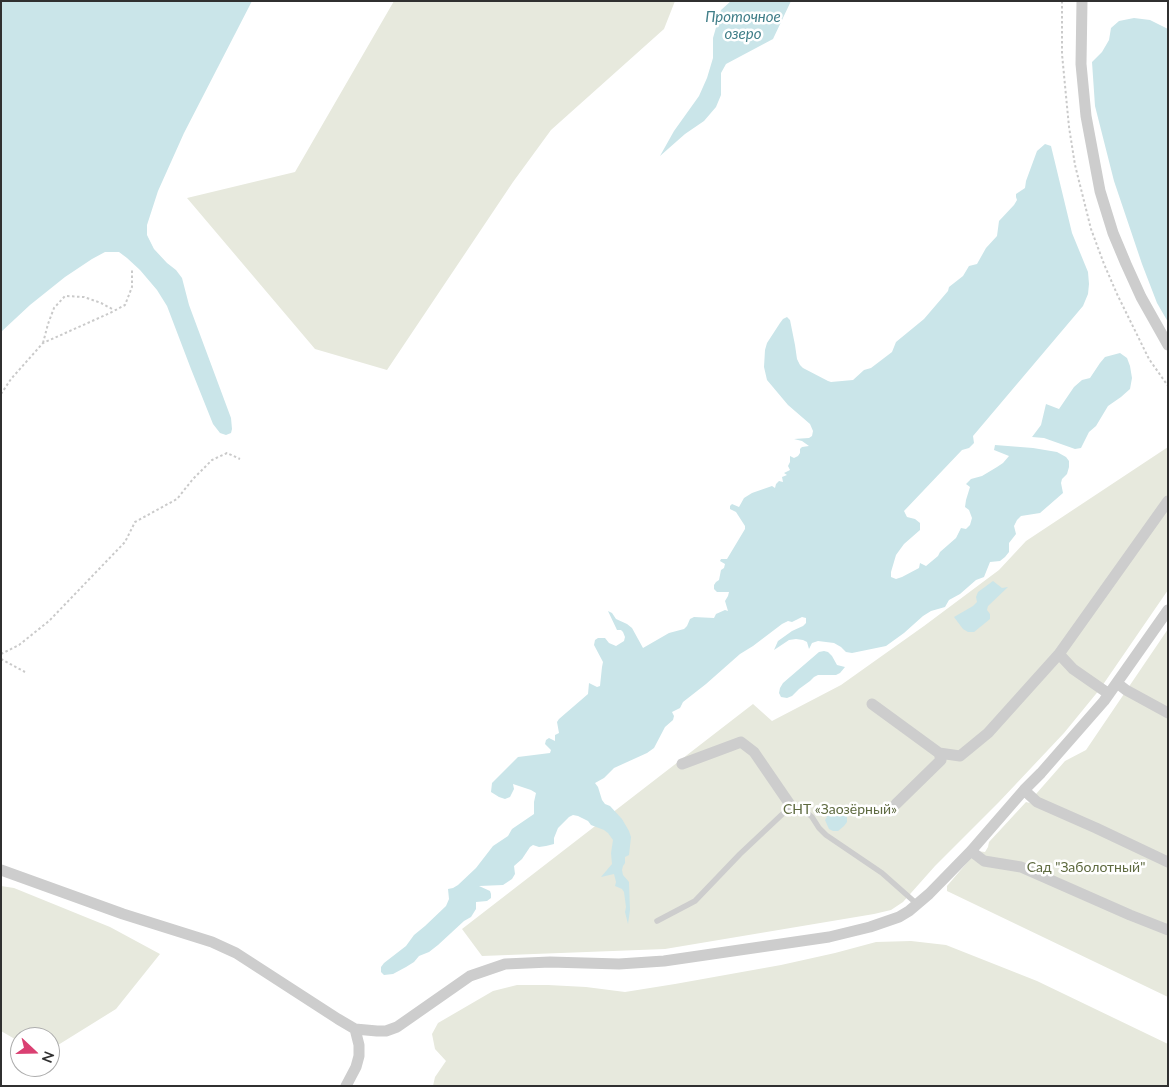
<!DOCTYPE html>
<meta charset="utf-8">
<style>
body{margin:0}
#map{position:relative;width:1169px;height:1087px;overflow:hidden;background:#fff;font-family:Lato,sans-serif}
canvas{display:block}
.frame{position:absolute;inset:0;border:2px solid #303030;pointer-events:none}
.north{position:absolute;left:10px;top:1027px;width:50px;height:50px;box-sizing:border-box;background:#fff;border:1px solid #acacac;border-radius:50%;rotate:111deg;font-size:14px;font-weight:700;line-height:20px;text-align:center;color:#303030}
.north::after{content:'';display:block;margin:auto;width:18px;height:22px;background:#da4072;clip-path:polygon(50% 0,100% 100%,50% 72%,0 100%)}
</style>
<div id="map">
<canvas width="1169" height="1087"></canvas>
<div class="frame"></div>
<div class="north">N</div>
</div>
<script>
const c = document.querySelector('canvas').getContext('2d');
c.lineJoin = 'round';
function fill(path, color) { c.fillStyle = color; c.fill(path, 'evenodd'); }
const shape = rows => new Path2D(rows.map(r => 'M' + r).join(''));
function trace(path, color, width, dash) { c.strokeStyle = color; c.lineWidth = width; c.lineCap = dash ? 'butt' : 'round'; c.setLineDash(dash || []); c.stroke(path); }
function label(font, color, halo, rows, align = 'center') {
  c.font = font + ' Lato,sans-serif'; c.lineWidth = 5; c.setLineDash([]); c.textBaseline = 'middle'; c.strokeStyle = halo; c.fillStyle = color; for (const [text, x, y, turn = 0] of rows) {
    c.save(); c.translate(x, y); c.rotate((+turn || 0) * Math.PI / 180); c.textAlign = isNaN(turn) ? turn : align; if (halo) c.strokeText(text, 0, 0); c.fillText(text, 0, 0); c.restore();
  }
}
fill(shape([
 [394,1,675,1,664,29,551,130,513,182,387,370,315,349,187,198,295,172],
 [1168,447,1168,590,1100,689,1064,733,999,802,935,866,903,902,891,910,874,914,665,949,482,956,462,929,753,704,772,721,841,685,924,626,999,570,1026,541],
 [1168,629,1168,997,947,891,947,886,977,851,985,852,988,847,989,842,1026,802,1034,804,1036,794,1065,761,1086,750],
 [1,886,14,888,110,927,160,954,116,1009,50,1050,50,1037,20,1037,20,1042,1,1031],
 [911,941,946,945,1037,981,1168,1044,1168,1086,433,1086,435,1077,446,1061,435,1049,432,1034,438,1023,493,991,517,985,548,985,586,987,625,992,675,984,781,965,835,953,876,942]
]), '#e7e9dd');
fill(shape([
 [1,1,252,1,184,133,158,191,147,225,147,235,154,249,167,263,176,270,182,278,189,305,231,418,232,429,231,433,226,435,220,433,213,424,191,369,167,306,157,290,140,270,127,258,119,252,105,252,92,259,65,277,30,305,1,332],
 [731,1,791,1,773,39,726,64,721,73,721,95,716,107,704,121,685,134,660,156,674,131,699,96,707,78,713,58,713,38,721,10],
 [1134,18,1150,20,1168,29,1168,322,1157,303,1142,264,1114,181,1095,106,1092,62,1102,52,1109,40,1111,28,1119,21],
 [1045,144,1051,146,1072,233,1088,272,1089,284,1088,294,1083,306,973,436,974,443,969,448,962,450,904,511,907,517,915,519,920,523,920,530,904,544,896,555,891,572,891,577,896,579,902,577,919,568,920,563,926,566,938,556,940,552,956,538,961,528,966,529,970,525,972,518,969,510,965,507,966,500,970,487,966,484,971,479,982,476,997,467,1003,463,1009,456,994,450,995,445,1033,448,1057,452,1066,457,1069,461,1069,467,1067,474,1062,479,1061,483,1063,493,1040,513,1021,516,1017,520,1014,526,1016,534,1009,543,1009,552,1005,557,1000,561,990,562,984,577,976,580,960,594,949,600,945,607,931,611,923,616,904,633,886,646,852,653,846,652,841,647,834,643,818,641,812,643,809,649,807,642,803,640,796,639,789,640,774,650,778,641,792,631,803,626,806,623,806,618,802,617,792,622,788,621,782,624,753,646,740,654,706,684,683,702,680,708,672,712,674,716,673,720,665,727,654,748,647,753,614,768,604,778,595,783,598,787,602,800,605,804,610,806,622,819,629,831,631,837,629,855,625,857,625,863,623,866,622,870,623,875,629,882,630,910,628,924,625,912,626,907,624,892,622,889,615,886,616,882,614,874,601,877,612,864,611,853,613,840,608,833,604,830,591,825,588,821,578,816,573,815,569,817,558,828,554,838,554,844,546,846,539,847,533,845,530,847,522,859,514,866,515,874,512,879,503,885,479,886,490,891,491,894,491,898,487,901,476,902,476,909,471,917,464,921,438,945,429,952,419,956,414,962,406,967,393,974,384,975,381,972,381,967,384,963,406,946,414,935,425,926,446,906,449,899,448,889,453,888,458,885,476,868,493,846,508,836,512,829,534,814,534,802,536,793,531,790,513,784,514,789,510,797,505,799,499,797,491,792,492,783,518,757,550,753,551,750,545,744,546,740,549,738,555,741,555,735,559,733,557,722,559,719,588,694,589,683,597,687,600,686,602,667,603,662,594,645,595,640,598,638,605,638,609,643,616,646,624,641,625,637,623,632,621,630,617,630,608,611,612,613,616,619,627,624,632,628,643,648,669,633,684,629,687,626,690,619,694,617,714,618,716,614,725,610,728,611,725,601,728,596,729,592,717,592,714,589,714,585,716,582,719,580,721,570,724,568,725,564,720,561,721,559,727,559,745,529,745,526,736,512,730,509,730,506,732,504,739,507,744,498,752,493,772,486,775,488,776,484,779,481,783,482,782,477,787,475,784,473,790,470,788,466,790,462,790,456,794,458,798,456,800,453,800,449,802,447,809,446,802,441,794,439,809,438,812,436,813,431,810,424,788,405,767,380,764,367,765,350,767,343,780,323,783,319,787,317,790,320,795,345,797,359,800,365,803,368,828,381,831,382,853,380,864,370,871,368,892,352,896,342,924,319,948,291,949,287,963,276,969,266,977,264,986,248,997,236,999,221,1014,205,1017,200,1016,197,1016,194,1025,188,1026,181,1037,151],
 [1120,353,1127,358,1130,366,1132,378,1130,389,1121,397,1108,406,1096,426,1089,432,1081,448,1075,449,1044,438,1032,437,1041,425,1046,404,1059,409,1074,387,1082,380,1090,378,1100,363,1105,357],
 [993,581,1002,588,1008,587,988,606,987,610,990,614,990,619,974,632,968,632,963,629,954,617,973,606,977,602,976,597,978,592],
 [824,651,828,652,832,656,837,665,845,667,840,673,836,675,818,675,814,677,810,681,799,689,792,696,787,698,781,697,779,693,780,688,783,683,819,652],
 [840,807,842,809,847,817,847,822,844,826,838,831,833,831,829,829,825,820,831,810]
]), '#cae5e9');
trace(shape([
 [1062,1,1062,54,1069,127,1075,165,1091,229,1104,264,1117,294,1149,359,1168,386],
 [43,343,48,324,54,308,65,296,84,297,101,303,114,310],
 [1,394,11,379,43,343,110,313,125,305,132,287,132,269],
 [1,654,19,645,49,621,125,542,135,522,177,499,193,479,212,460,227,453,240,459],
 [1,659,25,672]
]), '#cacaca', 2, [2.5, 2.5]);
trace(shape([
 [657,921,695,901,740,854,791,806,795,806,804,810,812,817,819,828,826,835,882,873,917,904]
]), '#cdcdcd', 5.5);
trace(shape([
 [1082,1,1081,64,1086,116,1100,191,1113,233,1126,264,1141,297,1168,345],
 [1117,683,1126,690,1168,713],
 [1109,694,1073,669,1059,654,1168,501],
 [872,704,939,753,960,756,988,733,1059,654],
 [682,764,741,742,754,752,791,806],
 [1024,790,1037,802,1096,828,1168,862],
 [896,804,941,760,939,753],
 [971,851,984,861,1021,867,1130,915,1168,930],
 [1,870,123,914,212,942,225,948,236,953,338,1019,355,1029,377,1031,386,1031,397,1027,470,976,505,964,550,962,619,964,664,961,829,937,870,927,899,917,909,911,929,894,971,851,1024,790,1041,773,1104,701,1168,610],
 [346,1086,356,1067,359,1056,359,1045,355,1029]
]), '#cdcdcd', 11);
label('14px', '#5e6a40', '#fff', [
 ["СНТ «Заозёрный»",840,809],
 ["Сад \"Заболотный\"",1086,867]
]);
label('italic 15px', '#407e88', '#fff', [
 ["Проточное",743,17],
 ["озеро",743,34]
]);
</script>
